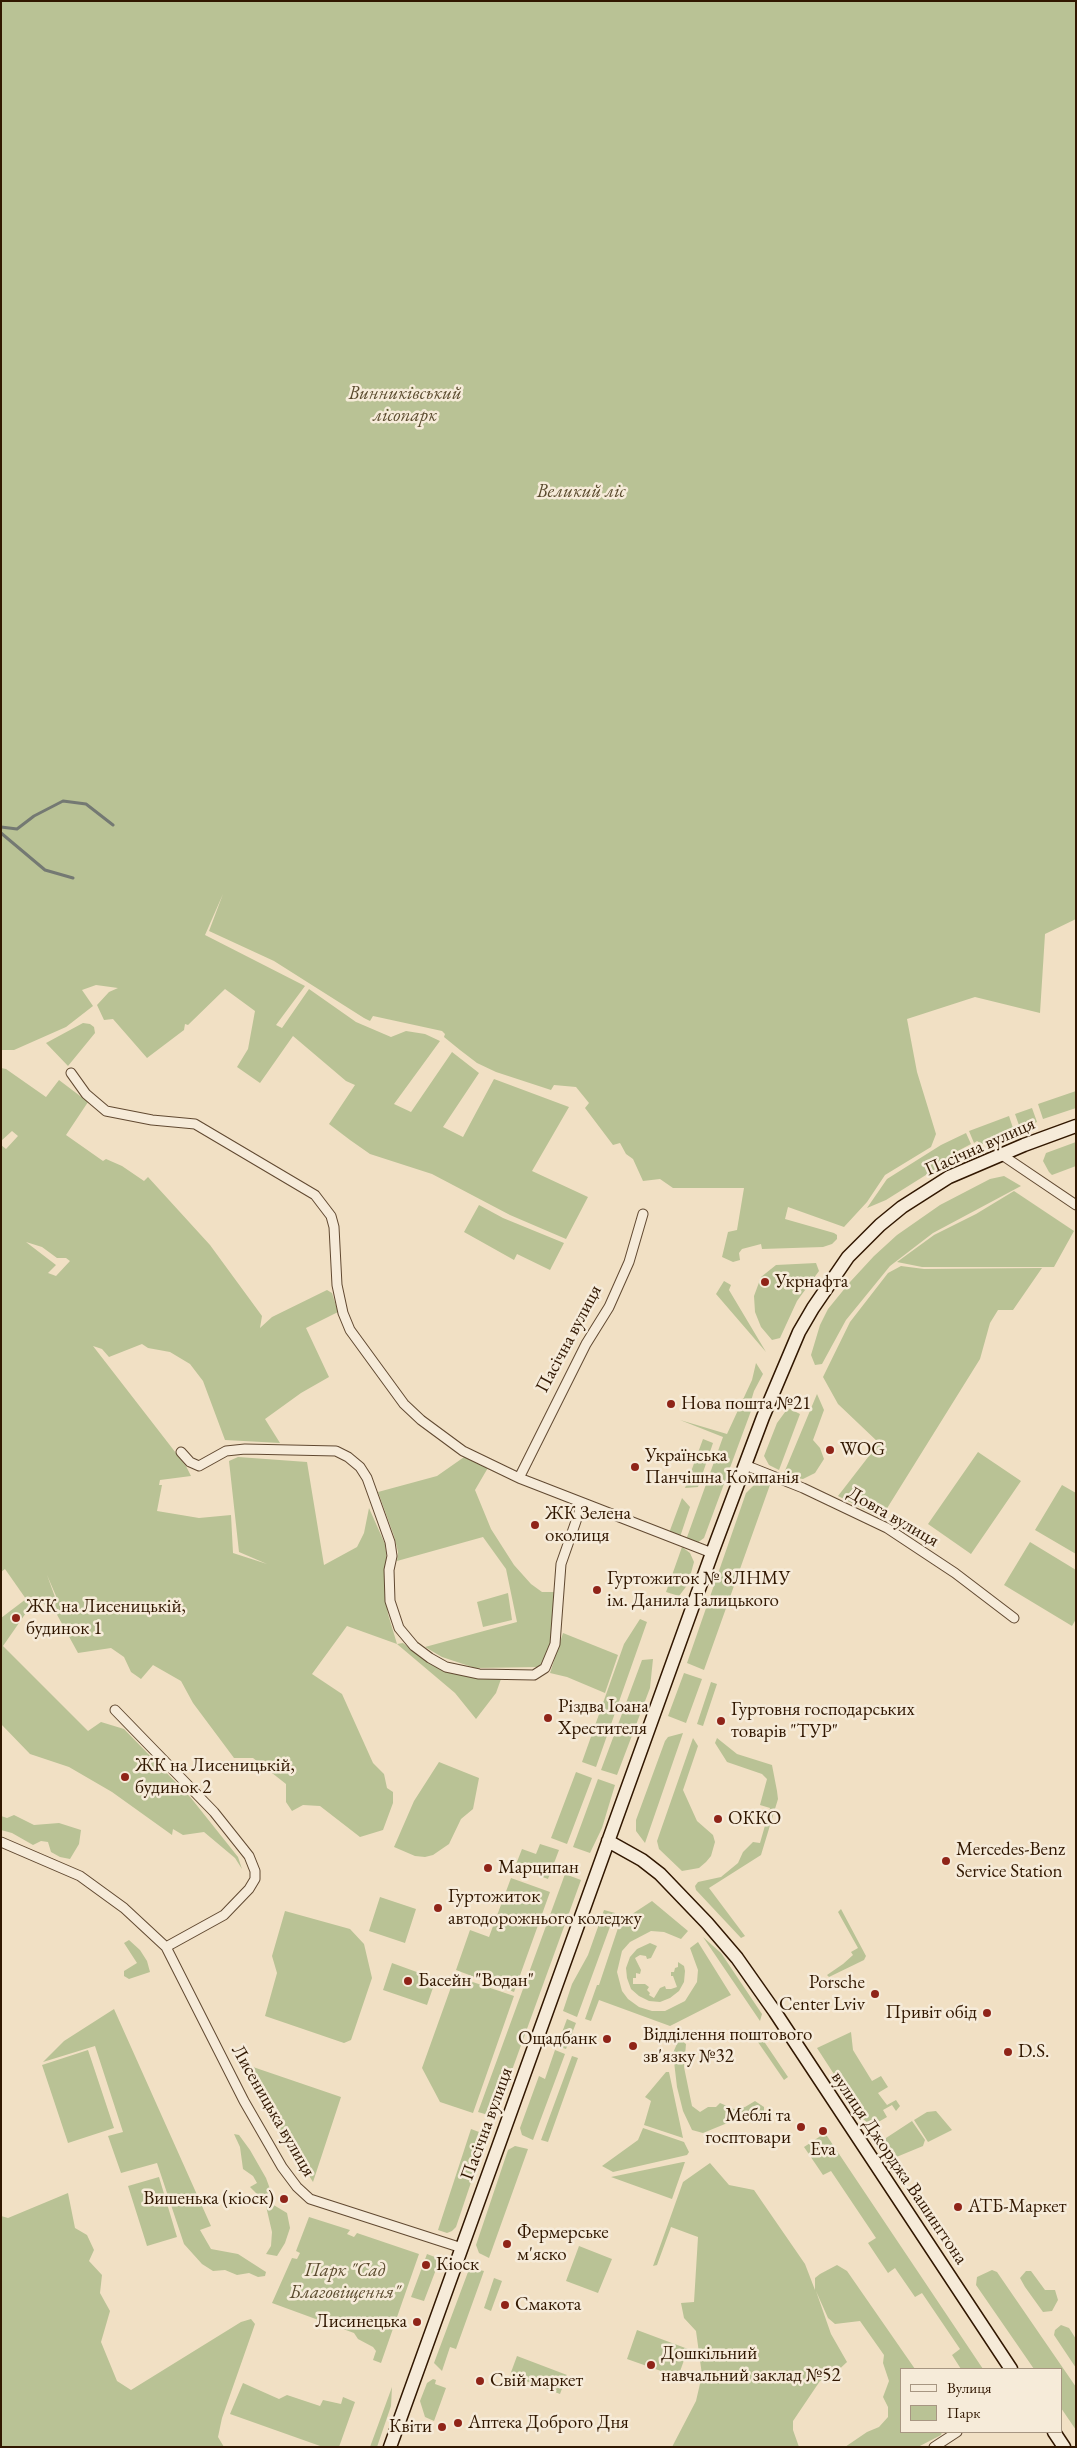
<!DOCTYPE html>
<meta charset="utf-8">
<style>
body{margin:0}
#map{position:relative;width:1077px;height:2448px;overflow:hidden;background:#f1e0c4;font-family:"EB Garamond",serif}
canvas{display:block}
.frame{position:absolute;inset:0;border:2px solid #311700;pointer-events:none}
.legend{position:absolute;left:900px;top:2368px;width:162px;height:65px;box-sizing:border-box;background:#f6ebd9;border:1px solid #a79682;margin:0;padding:6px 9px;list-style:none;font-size:15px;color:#311700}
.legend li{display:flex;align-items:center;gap:10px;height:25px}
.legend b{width:25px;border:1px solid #a79682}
</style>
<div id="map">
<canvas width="1077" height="2448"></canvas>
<div class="frame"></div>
<ul class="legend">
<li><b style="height:6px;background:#f6ebd9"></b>Вулиця</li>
<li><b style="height:14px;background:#b9c295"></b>Парк</li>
</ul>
</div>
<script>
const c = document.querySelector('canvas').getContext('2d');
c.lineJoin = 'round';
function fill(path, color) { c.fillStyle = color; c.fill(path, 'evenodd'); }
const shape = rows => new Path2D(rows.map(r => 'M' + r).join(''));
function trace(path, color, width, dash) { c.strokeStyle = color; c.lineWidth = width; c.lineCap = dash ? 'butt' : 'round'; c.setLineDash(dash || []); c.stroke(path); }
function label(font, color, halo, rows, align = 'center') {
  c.font = font + ' "EB Garamond",serif'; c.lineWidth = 5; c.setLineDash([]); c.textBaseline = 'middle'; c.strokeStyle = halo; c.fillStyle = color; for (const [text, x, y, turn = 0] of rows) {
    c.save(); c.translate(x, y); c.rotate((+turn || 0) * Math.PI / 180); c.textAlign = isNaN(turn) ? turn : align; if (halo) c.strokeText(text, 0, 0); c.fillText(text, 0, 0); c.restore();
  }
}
fill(shape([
 [1,1,1076,1,1076,919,1045,934,1040,1013,975,997,907,1019,917,1072,936,1134,931,1147,885,1175,867,1202,844,1227,788,1207,785,1219,834,1233,837,1235,837,1239,832,1244,823,1247,762,1249,761,1244,742,1249,739,1253,740,1260,733,1262,722,1257,728,1232,737,1230,744,1188,673,1188,660,1179,643,1181,633,1159,626,1154,620,1143,613,1145,585,1108,589,1103,576,1087,554,1085,551,1090,496,1072,477,1063,460,1050,444,1037,445,1034,442,1031,373,1016,370,1021,364,1018,274,961,209,931,223,894,205,935,305,986,276,1025,282,1028,309,989,356,1022,391,1037,406,1031,425,1034,440,1041,394,1104,411,1112,452,1052,479,1073,443,1127,463,1137,494,1079,569,1107,532,1171,588,1197,566,1239,510,1215,432,1174,370,1154,350,1140,329,1124,355,1085,346,1081,293,1036,260,1083,237,1067,248,1049,255,1011,225,989,188,1025,185,1024,184,1030,147,1058,113,1019,104,1020,97,1005,109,992,118,988,96,985,82,990,93,1006,66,1027,14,1050,1,1050],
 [83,1023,90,1024,94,1027,95,1033,68,1066,46,1043],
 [1,1068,6,1069,46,1097,59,1080,88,1102,66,1135,103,1161,106,1159,122,1166,144,1181,148,1177,210,1245,262,1316,260,1328,272,1317,327,1290,332,1293,338,1312,306,1328,329,1377,301,1393,265,1419,280,1443,225,1440,203,1381,190,1364,170,1352,148,1348,142,1344,109,1357,102,1349,93,1346,186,1466,191,1476,160,1480,159,1485,162,1485,157,1511,199,1518,231,1515,233,1553,267,1564,239,1552,229,1461,238,1457,307,1462,324,1565,357,1547,364,1533,369,1508,385,1544,387,1560,384,1582,388,1614,397,1644,403,1643,429,1663,446,1670,501,1679,496,1693,476,1719,455,1693,397,1644,347,1626,312,1674,342,1694,373,1763,384,1774,387,1788,393,1792,393,1803,383,1830,360,1837,320,1806,303,1805,292,1811,286,1802,286,1784,253,1758,234,1758,193,1703,181,1681,153,1665,141,1679,131,1672,124,1657,111,1648,78,1653,55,1611,56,1596,47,1575,55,1597,47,1607,37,1597,3,1646,88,1731,101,1722,124,1729,191,1798,238,1857,242,1869,235,1858,204,1832,183,1835,173,1829,172,1835,112,1792,69,1767,30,1754,1,1724,1,1618,26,1599,5,1569,1,1572,1,1145,6,1149,18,1136,12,1131,1,1141],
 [26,1242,42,1247,57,1258,66,1258,70,1261,56,1276,48,1273,56,1265],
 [1076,1091,1076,1108,1043,1119,1038,1104],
 [1032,1108,1037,1122,1020,1128,1015,1114],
 [1009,1116,1014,1131,982,1144,977,1141,974,1143,969,1131],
 [966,1133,971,1144,952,1154,953,1158,886,1200,867,1208,887,1179,941,1145],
 [1076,1142,1076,1166,1052,1175,1049,1172,1043,1161,1046,1153],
 [1004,1176,1021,1186,933,1233,890,1266,846,1320,822,1364,815,1365,811,1355,820,1325,828,1309,850,1282,874,1256,897,1235,940,1205,990,1179],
 [1014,1191,1074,1231,1054,1267,922,1267,897,1262,934,1235,976,1214],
 [479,1205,503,1218,564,1243,550,1270,517,1254,514,1260,464,1232],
 [816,1263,819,1271,797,1301,780,1338,772,1340,761,1327,755,1312,754,1296,761,1277,776,1265],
 [901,1266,924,1269,1042,1268,1013,1310,998,1310,990,1323,980,1359,881,1518,838,1496,879,1443,838,1404,823,1377,850,1322,888,1273],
 [724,1281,731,1285,729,1290,766,1352,716,1294],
 [756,1363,763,1374,754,1391,751,1401,751,1411,704,1538,697,1543,686,1540,723,1437,680,1420,727,1434,752,1380],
 [817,1394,824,1410,813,1440,820,1448,824,1459,815,1473,803,1479,796,1478,784,1473],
 [788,1408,800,1414,779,1470,769,1465,764,1456,777,1423],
 [703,1439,713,1443,698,1487,685,1488],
 [978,1452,1021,1481,971,1554,928,1524],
 [467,1455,489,1466,475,1490,491,1529,514,1565,531,1584,542,1592,554,1592,551,1644,542,1663,538,1667,475,1668,442,1657,425,1647,517,1622,506,1569,483,1537,397,1561,398,1552,394,1536,378,1492,437,1476],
 [763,1481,771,1482,704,1670,687,1663,746,1493,756,1483],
 [1062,1485,1076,1493,1076,1554,1035,1530],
 [682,1498,690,1507,680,1537,669,1533],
 [1030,1542,1076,1570,1076,1619,1072,1626,1004,1585],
 [682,1547,690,1553,694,1562,688,1584,679,1596,666,1592],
 [508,1593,512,1620,483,1627,477,1602],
 [640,1619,647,1622,596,1767,582,1762,624,1644],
 [563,1633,618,1655,605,1693,567,1677,550,1673],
 [653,1659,650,1688,617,1775,601,1770,642,1660],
 [684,1673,702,1679,686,1723,668,1716],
 [711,1682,717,1684,703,1726,697,1724],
 [683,1733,645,1843,636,1831,636,1820,665,1741,668,1737],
 [693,1738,698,1746,683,1790,697,1821,713,1835,715,1842,711,1856,706,1862,699,1868,682,1871,659,1849,657,1841],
 [717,1738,737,1754,772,1765,777,1791,778,1799,761,1855,709,1888,745,1936,741,1938,696,1890,695,1886,698,1882,721,1877,738,1863,743,1852,753,1842,760,1843,770,1808,760,1805,767,1779,762,1774,727,1762,715,1743],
 [439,1762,479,1778,473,1809,461,1819,449,1844,433,1855,425,1857,415,1856,394,1847,414,1801],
 [576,1772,592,1778,567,1844,551,1838],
 [598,1779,615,1785,602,1828,590,1853,573,1847],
 [14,1815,34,1825,59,1823,81,1830,79,1844,70,1859,60,1857,51,1852,48,1842,41,1841,33,1845,12,1833,1,1830,1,1816,7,1818],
 [540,1844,559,1850,548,1879,515,1867,522,1849,536,1854],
 [565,1874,581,1880,495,2117,478,2112],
 [511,1878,550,1892,514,1992,456,1970,470,1930,489,1937],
 [380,1897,416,1909,405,1943,369,1931],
 [652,1901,688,1931,681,1939,664,1932,651,1931,630,1942,622,1951,617,1972,622,1991,628,1999,639,2007,652,2011,665,2011,685,2001,697,1982,698,1970,690,1948,698,1942,731,1995,670,2026,599,2000,591,2021,585,2019,597,1985,599,1985,620,1922],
 [841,1909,866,1956,864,1960,829,1977,827,1975,843,1964,853,1955,851,1952,858,1948,838,1912],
 [604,1910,615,1913,577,2017,563,2011,572,1984,588,1955],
 [285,1911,350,1929,364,1944,372,1978,351,2040,344,2043,265,2016,277,1973,272,1956],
 [703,1937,721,1953,762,2014,760,2021],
 [129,1940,140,1950,147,1961,150,1972,129,1979,124,1976,124,1971,137,1963,124,1943],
 [650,1943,657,1946,651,1958,647,1959,646,1956,640,1955,635,1958,641,1970,640,1974,636,1973,636,1978,633,1978,633,1984,645,1984,649,1987,647,1990,650,1993,649,1995,654,1998,660,1988,665,1986,666,1989,671,1989,677,1987,673,1976,671,1976,671,1972,674,1972,675,1968,678,1967,678,1962,684,1966,685,1971,684,1982,679,1991,670,1998,660,2002,649,2001,639,1996,631,1989,627,1978,626,1968,630,1957,637,1949],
 [392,1963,436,1979,427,2005,383,1990],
 [455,1976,514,1996,473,2113,440,2102,422,2068],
 [114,2009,211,2226,200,2230,211,2249,238,2254,266,2272,265,2276,258,2277,249,2273,237,2275,225,2270,213,2271,202,2264,184,2244,157,2163,121,2173,108,2136,123,2132,95,2046,43,2062,64,2041],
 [567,2019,576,2023,566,2049,557,2046],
 [751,2032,759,2034,788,2077,784,2080],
 [851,2032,853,2050,872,2081,881,2076,888,2087,878,2093,887,2105,896,2100,900,2106,896,2111,892,2105,883,2110,887,2117,875,2124,869,2124,863,2119,817,2048],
 [679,2039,686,2044,684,2067,692,2106,700,2112,708,2107,716,2107,720,2103,734,2109,745,2107,755,2101,764,2107,764,2113,747,2115,703,2133,692,2130,683,2111,677,2087,673,2053],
 [88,2050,114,2128,68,2143,42,2065],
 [555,2050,565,2054,533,2140,522,2135,520,2128,539,2076,545,2079],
 [572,2056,578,2058,548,2142,541,2140],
 [253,2067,341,2097,313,2182,258,2096,249,2078],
 [666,2072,669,2072,683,2138,644,2125,651,2101,645,2097],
 [936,2111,952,2130,928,2142,914,2120,927,2112],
 [912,2121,925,2140,923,2146,894,2158,884,2150,886,2138],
 [643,2128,684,2142,689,2152,687,2155,613,2172,602,2166,638,2140],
 [471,2129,487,2135,456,2227,452,2231,447,2233,438,2230],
 [825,2133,983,2369,961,2369,952,2355,960,2349,922,2293,915,2297,895,2268,888,2273,868,2243,876,2238,831,2171,823,2175,804,2147],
 [234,2134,239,2135,250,2150,266,2178,270,2189,264,2201,250,2187,257,2183,253,2176,243,2169,240,2147],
 [515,2146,528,2149,489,2258,479,2253,476,2245,508,2150],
 [683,2162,685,2162,672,2199,611,2177],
 [710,2163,729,2185,754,2190,805,2264,815,2290,815,2278,820,2274,837,2265,847,2271,915,2369,901,2369,901,2432,942,2432,941,2435,918,2447,845,2447,867,2432,879,2427,888,2417,888,2407,883,2397,889,2381,883,2363,884,2355,860,2321,835,2324,828,2318,816,2291,831,2334,847,2362,831,2377,820,2381,793,2421,793,2430,799,2447,672,2447,696,2401,702,2375,696,2331,684,2318,681,2303,694,2302,698,2237,671,2227,657,2265,653,2266,683,2182],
 [159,2177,177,2237,147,2246,128,2186],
 [68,2193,75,2228,87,2235,94,2250,89,2261,102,2275,100,2293,110,2311,101,2342,117,2381,131,2390,241,2322,251,2319,255,2324,222,2418,218,2437,224,2447,1,2447,1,2216,8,2218],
 [272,2204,287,2213,290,2228,285,2243,277,2256,266,2254,271,2246,272,2232,266,2206],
 [309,2217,350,2230,347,2234,354,2237,357,2233,419,2254,381,2363,373,2360,376,2351,373,2347,358,2339,354,2333,272,2303,292,2258,297,2259,300,2253,296,2251],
 [579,2246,612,2259,598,2293,566,2281],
 [427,2254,440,2259,424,2301,411,2297],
 [475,2269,484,2271,456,2349,450,2347,442,2371,434,2363,468,2272],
 [992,2270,997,2272,1076,2387,1076,2430,1061,2408,1061,2369,1034,2369,976,2285,977,2277],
 [1026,2271,1031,2271,1045,2290,1055,2290,1058,2300,1052,2311,1043,2312,1025,2287,1020,2278],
 [494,2278,502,2281,491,2311,484,2308],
 [1061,2325,1069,2328,1076,2339,1076,2368,1054,2335,1055,2330],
 [637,2330,688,2349,678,2377,627,2359],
 [517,2356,567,2375,560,2394,510,2375],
 [433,2379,436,2380,435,2384,446,2388,434,2421,425,2417,420,2401,427,2383],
 [243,2383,279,2399,287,2395,320,2406,323,2400,341,2404,343,2397,355,2402,339,2447,323,2447,230,2414],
 [392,2387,391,2406,377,2447,370,2447]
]), '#b9c295');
trace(shape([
 [1,827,17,829,34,816,63,801,86,804,113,825],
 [1,833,45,870,73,878]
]), '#747973', 3);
const minor = shape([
 [71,1073,86,1094,106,1111,152,1120,195,1124,315,1195,331,1216,334,1227,337,1285,343,1313,350,1330,404,1404,421,1420,463,1451,519,1478,712,1553],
 [1002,1155,1076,1205],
 [181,1452,190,1462,199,1466,226,1451,245,1449,336,1451,348,1457,360,1467,367,1478,390,1542,392,1556,389,1570,390,1601,399,1628,414,1646,430,1658,446,1667,479,1674,534,1675,545,1668,555,1644,561,1564,582,1504],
 [745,1465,803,1488,887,1528,955,1573,1014,1618],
 [519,1478,586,1344,609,1307,629,1262,643,1214],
 [115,1710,214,1812,249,1856,255,1871,255,1879,249,1889,224,1915,166,1947],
 [1,1842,80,1876,124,1908,166,1947,244,2101,282,2167,297,2187,310,2199,462,2248],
 [934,2447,957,2432]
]);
const secondary = shape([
 [608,1841,642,1860,660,1874,707,1923,737,1958,775,2012,1011,2369],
 [1054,2432,1064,2447],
 [390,2447,712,1553,763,1417,799,1332,813,1308,848,1257,880,1225,902,1207,949,1177,1024,1145,1076,1126]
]);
trace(minor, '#614931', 11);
trace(secondary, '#311700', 15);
trace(minor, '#f6ebd9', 9);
trace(secondary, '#f6ebd9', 12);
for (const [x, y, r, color] of [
 [765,1282,5,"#8f2418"],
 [671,1404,5,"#8f2418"],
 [830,1450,5,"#8f2418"],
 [635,1467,5,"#8f2418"],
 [535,1525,5,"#8f2418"],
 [597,1590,5,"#8f2418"],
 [16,1618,5,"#8f2418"],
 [548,1718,5,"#8f2418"],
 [721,1721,5,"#8f2418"],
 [125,1777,5,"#8f2418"],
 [718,1819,5,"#8f2418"],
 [946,1861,5,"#8f2418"],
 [488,1868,5,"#8f2418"],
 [438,1908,5,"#8f2418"],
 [408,1981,5,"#8f2418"],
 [875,1994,5,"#8f2418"],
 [987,2013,5,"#8f2418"],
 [607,2039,5,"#8f2418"],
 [633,2046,5,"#8f2418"],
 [1008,2052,5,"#8f2418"],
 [801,2127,5,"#8f2418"],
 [823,2131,5,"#8f2418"],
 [284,2199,5,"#8f2418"],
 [958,2207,5,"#8f2418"],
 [507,2244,5,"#8f2418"],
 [426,2265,5,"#8f2418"],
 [505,2305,5,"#8f2418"],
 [417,2322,5,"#8f2418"],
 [651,2365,5,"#8f2418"],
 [480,2381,5,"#8f2418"],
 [458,2423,5,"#8f2418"],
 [442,2427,5,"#8f2418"]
]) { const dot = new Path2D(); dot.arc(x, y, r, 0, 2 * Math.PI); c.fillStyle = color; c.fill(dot); trace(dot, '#f6ebd9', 2); }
label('italic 19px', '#5a4a2d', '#f6ebd9', [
 ["Винниківський",405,394],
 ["лісопарк",405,416],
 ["Великий ліс",581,492],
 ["Парк \"Сад",345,2271],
 ["Благовіщення\"",345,2293]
]);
label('19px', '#311700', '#f6ebd9', [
 ["Пасічна вулиця",980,1147,-24],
 ["Пасічна вулиця",569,1339,-62],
 ["Довга вулиця",893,1517,30],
 ["Лисеницька вулиця",273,2111,60],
 ["Пасічна вулиця",487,2124,-70],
 ["вулиця Джорджа Вашингтона",899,2168,56]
]);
label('19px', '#311700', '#f6ebd9', [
 ["Укрнафта",775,1282],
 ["Нова пошта №21",681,1404],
 ["WOG",840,1450],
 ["Українська",645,1456],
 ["Панчішна Компанія",645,1478],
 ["ЖК Зелена",545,1514],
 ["околиця",545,1536],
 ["Гуртожиток № 8ЛНМУ",607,1579],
 ["ім. Данила Галицького",607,1601],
 ["ЖК на Лисеницькій,",26,1607],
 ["будинок 1",26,1629],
 ["Різдва Іоана",558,1707],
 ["Хрестителя",558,1729],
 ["Гуртовня господарських",731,1710],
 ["товарів \"ТУР\"",731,1732],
 ["ЖК на Лисеницькій,",135,1766],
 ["будинок 2",135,1788],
 ["ОККО",728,1819],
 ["Mercedes-Benz",956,1850],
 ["Service Station",956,1872],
 ["Марципан",498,1868],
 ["Гуртожиток",448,1897],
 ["автодорожнього коледжу",448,1919],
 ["Басейн \"Водан\"",418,1981],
 ["Porsche",865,1983,"right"],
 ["Center Lviv",865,2005,"right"],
 ["Привіт обід",977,2013,"right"],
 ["Відділення поштового",643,2035],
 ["зв'язку №32",643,2057],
 ["Ощадбанк",597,2039,"right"],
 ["D.S.",1018,2052],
 ["Меблі та",791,2116,"right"],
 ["госптовари",791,2138,"right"],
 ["Eva",823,2150,"center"],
 ["Вишенька (кіоск)",274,2199,"right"],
 ["АТБ-Маркет",968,2207],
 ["Фермерське",517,2233],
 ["м'яско",517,2255],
 ["Кіоск",436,2265],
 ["Смакота",515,2305],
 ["Лисинецька",407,2322,"right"],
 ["Дошкільний",661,2354],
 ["навчальний заклад №52",661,2376],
 ["Свій маркет",490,2381],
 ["Аптека Доброго Дня",468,2423],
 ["Квіти",432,2427,"right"]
], 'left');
</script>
